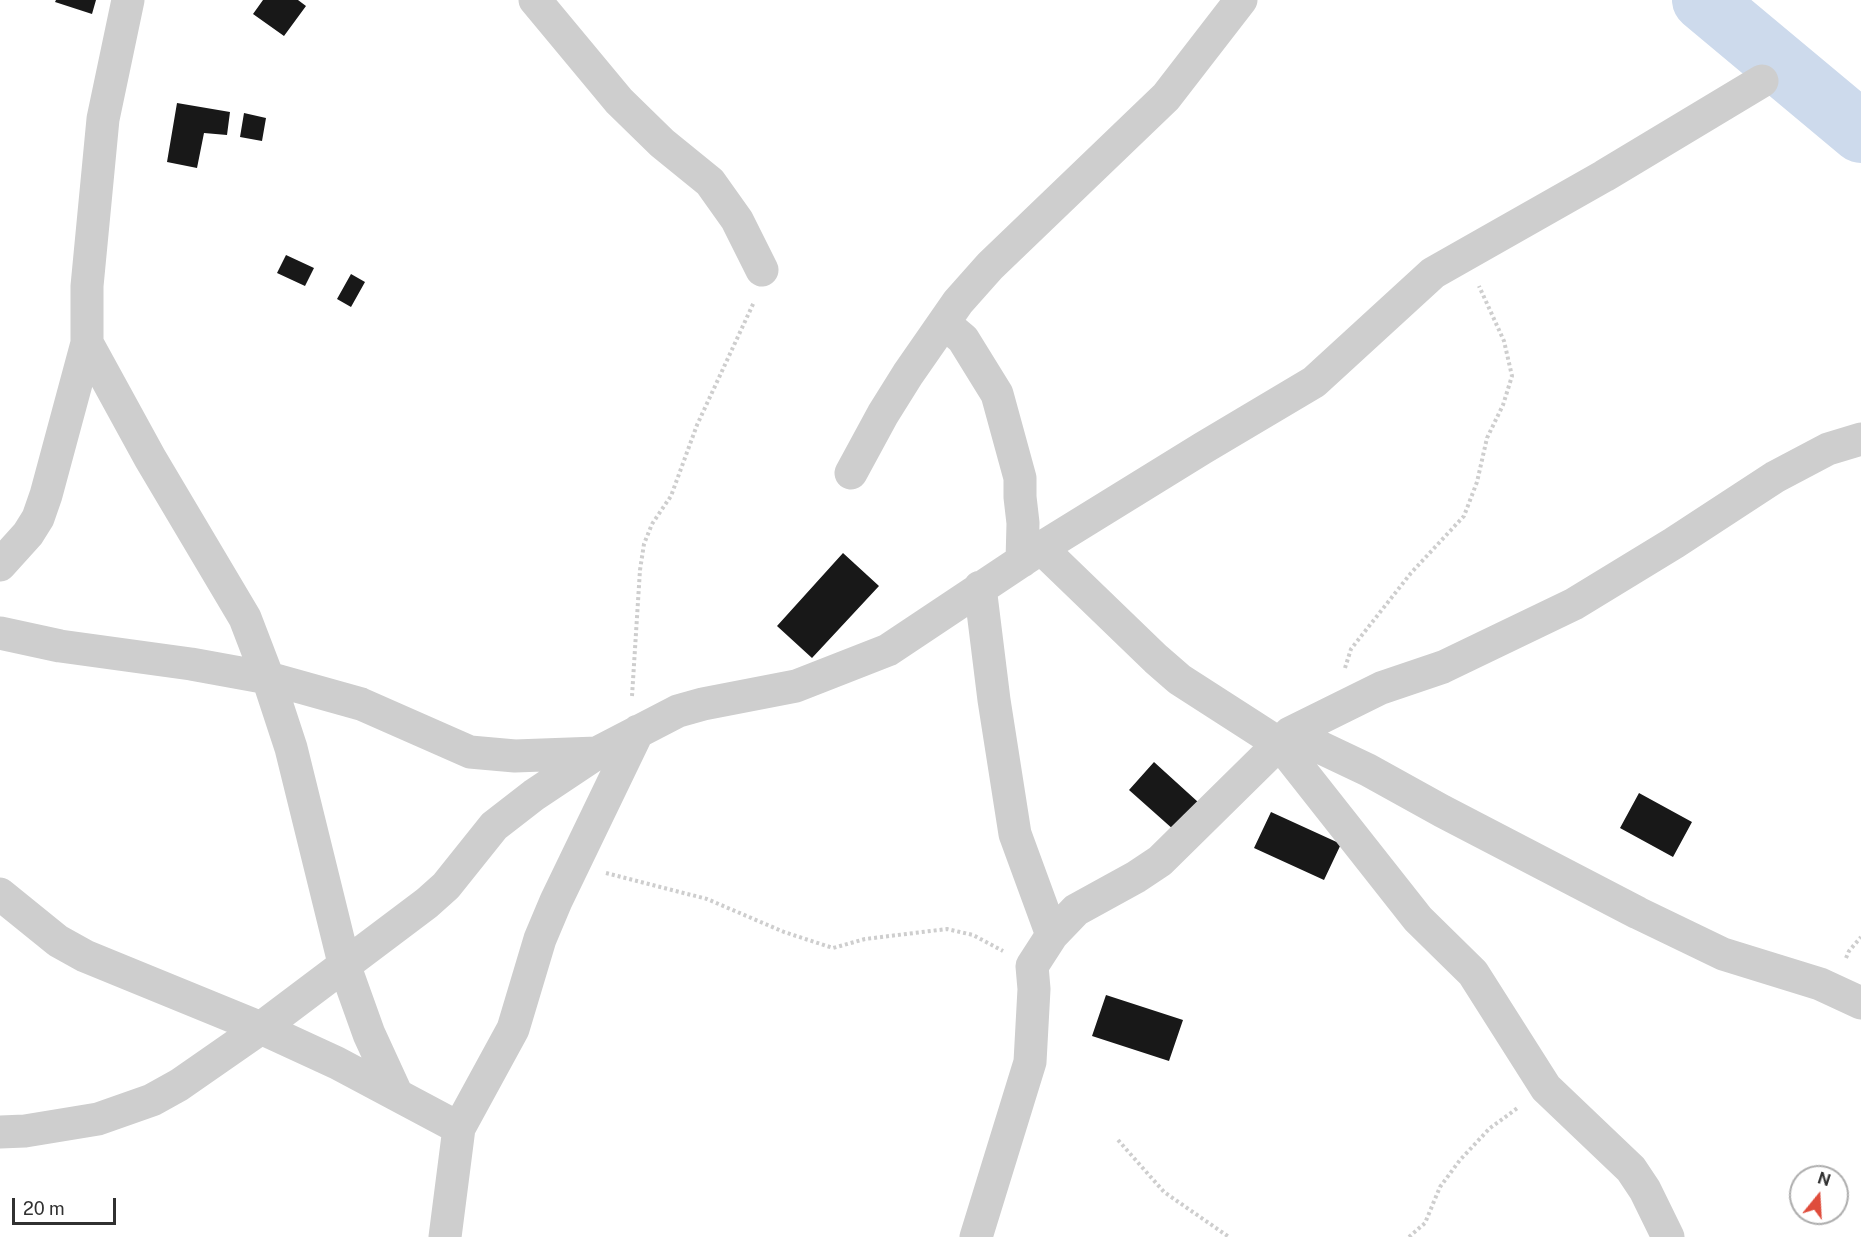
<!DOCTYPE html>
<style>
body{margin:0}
#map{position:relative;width:1861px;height:1237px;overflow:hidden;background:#fff;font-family:"Public Sans",sans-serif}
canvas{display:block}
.north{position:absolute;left:1789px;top:1165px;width:60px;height:60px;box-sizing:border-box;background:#fff;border:2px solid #adadad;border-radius:50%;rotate:18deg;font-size:16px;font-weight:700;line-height:24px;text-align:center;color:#313131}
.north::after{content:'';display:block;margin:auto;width:21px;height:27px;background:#df4c3b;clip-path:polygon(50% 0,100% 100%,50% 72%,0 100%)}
.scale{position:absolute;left:12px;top:1198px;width:104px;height:27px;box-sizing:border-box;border:3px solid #313131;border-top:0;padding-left:8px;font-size:18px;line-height:21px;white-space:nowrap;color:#313131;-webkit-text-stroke:4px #fff;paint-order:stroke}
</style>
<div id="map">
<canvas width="1861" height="1237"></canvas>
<div class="north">N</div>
<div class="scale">20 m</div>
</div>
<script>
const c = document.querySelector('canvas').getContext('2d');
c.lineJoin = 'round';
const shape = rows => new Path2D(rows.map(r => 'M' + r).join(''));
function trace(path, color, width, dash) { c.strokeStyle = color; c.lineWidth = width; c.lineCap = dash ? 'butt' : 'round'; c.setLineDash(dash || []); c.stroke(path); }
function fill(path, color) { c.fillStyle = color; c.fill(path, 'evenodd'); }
trace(shape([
 [1703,0,1861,132]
]), '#cddaec', 62);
fill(shape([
 [56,0,96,0,92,14,55,2],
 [263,0,298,0,306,6,284,36,253,14],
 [177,103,230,112,227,135,204,133,197,168,167,162],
 [244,113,266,118,262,141,240,137],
 [286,255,314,268,305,286,277,273],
 [351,274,365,282,351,307,337,299],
 [843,553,879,586,812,658,777,626],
 [1154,762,1198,802,1174,830,1129,790],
 [1639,793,1692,822,1673,857,1620,828],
 [1271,812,1341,844,1324,880,1254,848],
 [1106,995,1183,1020,1169,1061,1092,1036]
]), '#181818');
trace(shape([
 [1345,668,1351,649,1411,573,1464,516,1477,482,1487,438,1503,405,1512,376,1504,341,1479,286],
 [632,696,640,570,644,544,652,524,671,496,697,425,754,302],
 [606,873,707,899,784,932,833,948,865,939,947,929,973,935,1003,951],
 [1846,958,1849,951,1861,937],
 [1118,1140,1164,1192,1229,1237],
 [1409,1237,1425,1223,1440,1187,1460,1160,1490,1128,1519,1107]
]), '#cecece', 4, [3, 3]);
trace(shape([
 [535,0,619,101,662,143,710,182,737,220,762,270],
 [944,323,963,339,997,394,1020,478,1020,497,1023,523,1022,561],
 [87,343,150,458,245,618,268,678,291,748,345,967,369,1034,397,1095],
 [851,473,883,414,908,374,958,302,990,266,1166,97,1241,0],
 [1041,548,1156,659,1179,679,1280,744,1418,919,1473,973,1546,1088,1631,1169,1645,1190,1668,1237],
 [0,565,28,534,38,518,46,495,87,343,87,286,103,119,128,0],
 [0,633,60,646,191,664,268,678,361,704,470,752,515,756,597,753],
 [1290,733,1368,770,1442,811,1638,913,1723,954,1820,984,1861,1003],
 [0,894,58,941,85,956,261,1028,337,1063,459,1128],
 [1052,935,1076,910,1136,877,1160,861,1290,733,1381,688,1443,667,1574,604,1674,543,1775,477,1828,449,1861,439],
 [0,1132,25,1131,98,1119,152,1100,179,1085,261,1028,427,903,446,886,494,826,534,795,597,753,678,711,703,704,796,686,888,650,1041,548,1203,448,1314,382,1433,273,1604,176,1762,81],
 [445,1237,459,1128,513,1029,540,939,556,901,638,731],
 [976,1237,1030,1062,1034,989,1032,966,1052,935,1015,834,994,700,980,587]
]), '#cecece', 33);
</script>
